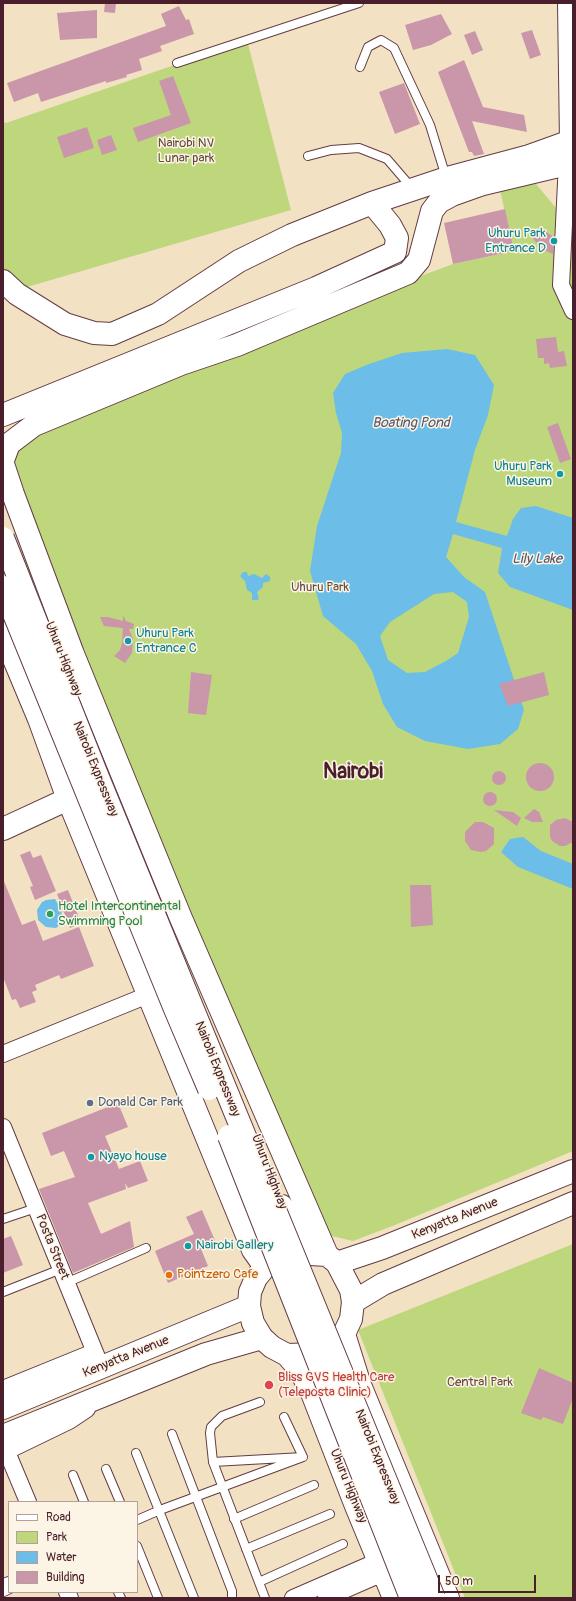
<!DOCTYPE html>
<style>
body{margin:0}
#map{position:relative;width:576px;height:1601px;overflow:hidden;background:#f3e1c4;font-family:Pangolin,sans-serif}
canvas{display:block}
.frame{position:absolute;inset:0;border:4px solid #4a1f2b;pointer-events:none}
.legend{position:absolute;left:8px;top:1501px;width:130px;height:92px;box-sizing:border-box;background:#fcf5e5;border:1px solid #b59f9b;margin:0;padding:5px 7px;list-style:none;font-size:12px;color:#4a1f2b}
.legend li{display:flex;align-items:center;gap:8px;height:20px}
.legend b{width:20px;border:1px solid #b59f9b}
.scale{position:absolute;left:438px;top:1575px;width:98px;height:18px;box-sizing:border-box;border:2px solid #4a1f2b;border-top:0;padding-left:5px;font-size:12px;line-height:14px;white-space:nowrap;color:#4a1f2b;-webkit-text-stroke:3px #fcf5e5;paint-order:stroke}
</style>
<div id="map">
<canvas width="576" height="1601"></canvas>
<div class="frame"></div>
<ul class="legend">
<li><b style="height:5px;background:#fff"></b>Road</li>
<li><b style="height:11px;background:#bed77c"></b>Park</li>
<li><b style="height:11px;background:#6cbde7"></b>Water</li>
<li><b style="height:11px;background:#ca96aa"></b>Building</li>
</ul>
<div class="scale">50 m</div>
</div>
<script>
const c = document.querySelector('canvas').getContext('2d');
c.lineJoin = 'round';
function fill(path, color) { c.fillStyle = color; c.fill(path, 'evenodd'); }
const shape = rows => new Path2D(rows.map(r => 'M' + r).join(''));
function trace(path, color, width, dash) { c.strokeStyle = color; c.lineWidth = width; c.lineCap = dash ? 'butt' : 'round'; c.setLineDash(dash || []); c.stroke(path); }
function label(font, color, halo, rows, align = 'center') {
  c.font = font + ' Pangolin,sans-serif'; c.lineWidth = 3; c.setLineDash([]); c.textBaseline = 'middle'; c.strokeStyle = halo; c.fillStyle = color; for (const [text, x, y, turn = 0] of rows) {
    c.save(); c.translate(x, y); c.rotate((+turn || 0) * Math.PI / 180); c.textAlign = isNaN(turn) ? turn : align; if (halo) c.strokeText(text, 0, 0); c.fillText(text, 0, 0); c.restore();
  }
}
fill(shape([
 [573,3,573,1151,395,1225,353,1241,319,1233,8,478,18,447,77,414,297,322,453,264,514,251,499,186,536,184,557,209],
 [247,40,291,210,3,294,3,121,6,123],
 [573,1244,573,1598,465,1598,358,1330]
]), '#bed77c');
fill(shape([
 [447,349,475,355,494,385,488,415,475,450,456,522,507,536,513,519,521,508,536,506,573,518,573,610,510,587,498,573,502,548,453,534,446,557,464,577,485,592,524,710,518,729,500,744,468,749,425,741,397,727,383,704,372,671,356,644,323,616,310,571,317,526,341,453,342,433,336,413,333,393,345,374,369,364,402,353],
 [453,592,467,602,469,617,458,653,446,661,425,672,407,673,388,660,380,636,390,622,434,594],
 [243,572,247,572,248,576,254,574,262,578,266,574,270,577,270,581,263,583,263,587,257,592,259,599,257,600,252,600,252,593,247,590,245,581,240,576],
 [523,837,541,851,573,864,573,889,518,867,501,852,510,839],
 [55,899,61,909,63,922,56,928,46,927,38,920,37,910,42,902,46,900]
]), '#6cbde7');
fill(shape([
 [105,3,116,3,115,13,104,12],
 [179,6,186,20,189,19,194,34,160,46,162,51,139,59,142,70,126,75,127,77,106,83,106,81,41,102,38,93,14,102,7,83,166,26,161,14],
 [97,10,97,38,60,40,57,13],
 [441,14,452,34,431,45,413,50,405,25],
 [532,30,541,55,530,59,521,33],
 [475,31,483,50,472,55,464,35],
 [464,60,483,107,524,115,527,132,472,121,484,154,474,156,472,152,469,152,438,72],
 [173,76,191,123,138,142,133,128,171,115,159,81],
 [404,83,420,124,395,134,379,92],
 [87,127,94,148,64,158,57,137],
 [111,135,117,150,102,155,97,140],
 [505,209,514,251,453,264,444,223],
 [540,228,554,237,553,254,546,251,535,241,531,235],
 [556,337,558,352,564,351,567,366,550,368,549,363,544,364,544,358,538,358,536,339],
 [558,423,571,459,560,463,547,427],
 [123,615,126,621,134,624,133,629,129,629,133,639,132,653,125,663,114,656,120,650,122,643,123,628,104,626,100,617,108,617,123,621],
 [191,672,212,675,206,715,188,713],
 [544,672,549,695,508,706,499,684],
 '526 777a14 14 0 1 1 28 0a14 14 0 1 1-28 0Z',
 '492 778a7 7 0 1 1 14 0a7 7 0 1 1-14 0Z',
 '483 799a7 7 0 1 1 14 0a7 7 0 1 1-14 0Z',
 [534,809,539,812,543,822,532,822,524,818],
 [494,810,513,812,521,818,517,826],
 [565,818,573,822,573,842,565,846,560,846,552,841,550,837,550,825,556,820],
 [475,822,483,822,494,828,494,844,486,851,481,852,471,850,465,841,465,832],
 [30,851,33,858,41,855,56,891,35,900,30,887,33,886,20,855],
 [3,879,22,925,35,920,43,941,79,927,94,966,61,979,59,975,35,985,37,990,32,992,36,1002,20,1008,16,999,12,1000,3,977],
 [410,885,431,885,433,925,411,927],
 [68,890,81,923,70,928,57,894],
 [118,1103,128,1127,105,1136,119,1169,140,1161,148,1181,128,1188,125,1183,126,1189,88,1203,101,1234,130,1221,134,1247,73,1273,39,1189,75,1177,64,1151,51,1156,42,1133],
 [202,1210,216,1243,201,1249,208,1266,168,1283,155,1251,194,1234,186,1217],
 [11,1236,23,1265,3,1273,3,1239],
 [539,1368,573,1383,573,1398,563,1424,543,1417,541,1420,521,1413]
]), '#ca96aa');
const lane = shape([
 [177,63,359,3],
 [360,67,368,47,381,40,394,48,430,125,446,177],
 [308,156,331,150,359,148,387,159,412,188],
 [3,1219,36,1208],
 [66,1283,146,1248],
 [3,1292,61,1269],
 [260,1402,222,1416,211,1427,210,1433,213,1462,265,1598],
 [172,1434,232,1591,232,1598],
 [136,1453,194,1598],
 [213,1462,303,1457,284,1417],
 [106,1469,120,1502],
 [73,1475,84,1502],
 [234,1519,314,1485],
 [137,1520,160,1510,303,1457],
 [137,1546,158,1598],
 [246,1549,330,1514],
 [259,1582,343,1544],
 [118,1592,121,1598]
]);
const street = shape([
 [566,3,568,142,561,285,573,311],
 [3,1054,148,995],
 [3,1127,101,1367],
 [3,1389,94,1352],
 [7,1452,28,1502],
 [3,1453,69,1421,87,1409],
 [3,1588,9,1585],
 [67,1592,70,1598],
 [293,1598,369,1565,378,1558],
 [326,1598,374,1577,386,1577]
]);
const secondary = shape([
 [3,829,68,799],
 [337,1263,382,1248,573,1171],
 [353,1302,383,1284,573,1203],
 [3,1408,249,1306],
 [3,1436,206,1354,262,1338]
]);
const highway = shape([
 [372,203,447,178,529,156,568,142],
 [3,281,17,294,65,324,94,333,112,334,158,314,239,261,292,235,372,203,390,225,397,238,395,252,316,288,3,415],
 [3,460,9,444,34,425,181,364,237,345,408,273,419,260,432,211,439,202,452,195,483,184,567,164],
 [3,464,13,494,73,654,180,916,327,1255],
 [3,633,39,719,68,799,253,1250,265,1267],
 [282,1206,286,1216,310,1253],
 [294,1253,327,1255,337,1263,351,1290,353,1302,351,1319,344,1334,331,1347,315,1354,287,1355,272,1347,262,1338,253,1323,249,1306,250,1292,256,1278,265,1267,279,1258,294,1253],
 [344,1334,360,1385,448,1598],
 [287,1355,300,1370,312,1393,356,1506,394,1598]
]);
trace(lane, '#633c42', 10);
trace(street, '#633c42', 18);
trace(secondary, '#633c42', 24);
trace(highway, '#633c42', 24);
trace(lane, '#fff', 8);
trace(street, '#fff', 16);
trace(secondary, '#fff', 22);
trace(highway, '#fff', 22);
const highwayBridge = shape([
 [3,538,95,770,434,1598],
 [3,587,175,1009,209,1089],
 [229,1136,411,1598]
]);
trace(highwayBridge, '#633c42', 24, []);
trace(highwayBridge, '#fff', 22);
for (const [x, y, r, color] of [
 [554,241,4,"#0f9aa8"],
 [560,474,4,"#0f9aa8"],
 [128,641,4,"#0f9aa8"],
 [50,914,4,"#2e9e5b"],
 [90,1103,4,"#5c6f8a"],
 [91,1157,4,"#0f9aa8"],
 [188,1246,4,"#0f9aa8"],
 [169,1275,4,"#e8710a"],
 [269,1385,5,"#e0444e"]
]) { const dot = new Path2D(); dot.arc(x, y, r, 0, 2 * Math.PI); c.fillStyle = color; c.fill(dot); trace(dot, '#fcf5e5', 1.5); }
label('13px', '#674d3f', '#fcf5e5', [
 ["Nairobi NV",186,144],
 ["Lunar park",186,159],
 ["Uhuru Park",320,588],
 ["Central Park",480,1383]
]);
label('13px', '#0d838f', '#fcf5e5', [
 ["Uhuru Park",546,234,"right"],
 ["Entrance D",546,249,"right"],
 ["Uhuru Park",552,467,"right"],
 ["Museum",552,482,"right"],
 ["Uhuru Park",136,634],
 ["Entrance C",136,649],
 ["Nyayo house",99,1157],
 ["Nairobi Gallery",196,1246]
], 'left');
label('13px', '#4a1f2b', '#fcf5e5', [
 ["Uhuru Highway",63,659,68],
 ["Nairobi Expressway",95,769,68],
 ["Nairobi Expressway",217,1069,68],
 ["Uhuru Highway",269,1172,69],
 ["Kenyatta Avenue",455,1219,-22],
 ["Posta Street",52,1247,68],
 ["Kenyatta Avenue",126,1357,-22],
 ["Nairobi Expressway",377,1457,68],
 ["Uhuru Highway",348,1486,68]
]);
label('13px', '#27864d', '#fcf5e5', [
 ["Hotel Intercontinental",58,907],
 ["Swimming Pool",58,922]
], 'left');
label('13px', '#4e5e75', '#fcf5e5', [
 ["Donald Car Park",98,1103]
], 'left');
label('13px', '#c56008', '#fcf5e5', [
 ["Pointzero Cafe",177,1275]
], 'left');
label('13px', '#be3a42', '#fcf5e5', [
 ["Bliss GVS Health Care",278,1378],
 ["(Teleposta Clinic)",278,1393]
], 'left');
label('italic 14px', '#56566d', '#fcf5e5', [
 ["Boating Pond",411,423],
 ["Lily Lake",537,559]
]);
label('bold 21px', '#4a1f2b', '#fcf5e5', [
 ["Nairobi",353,773]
]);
</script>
